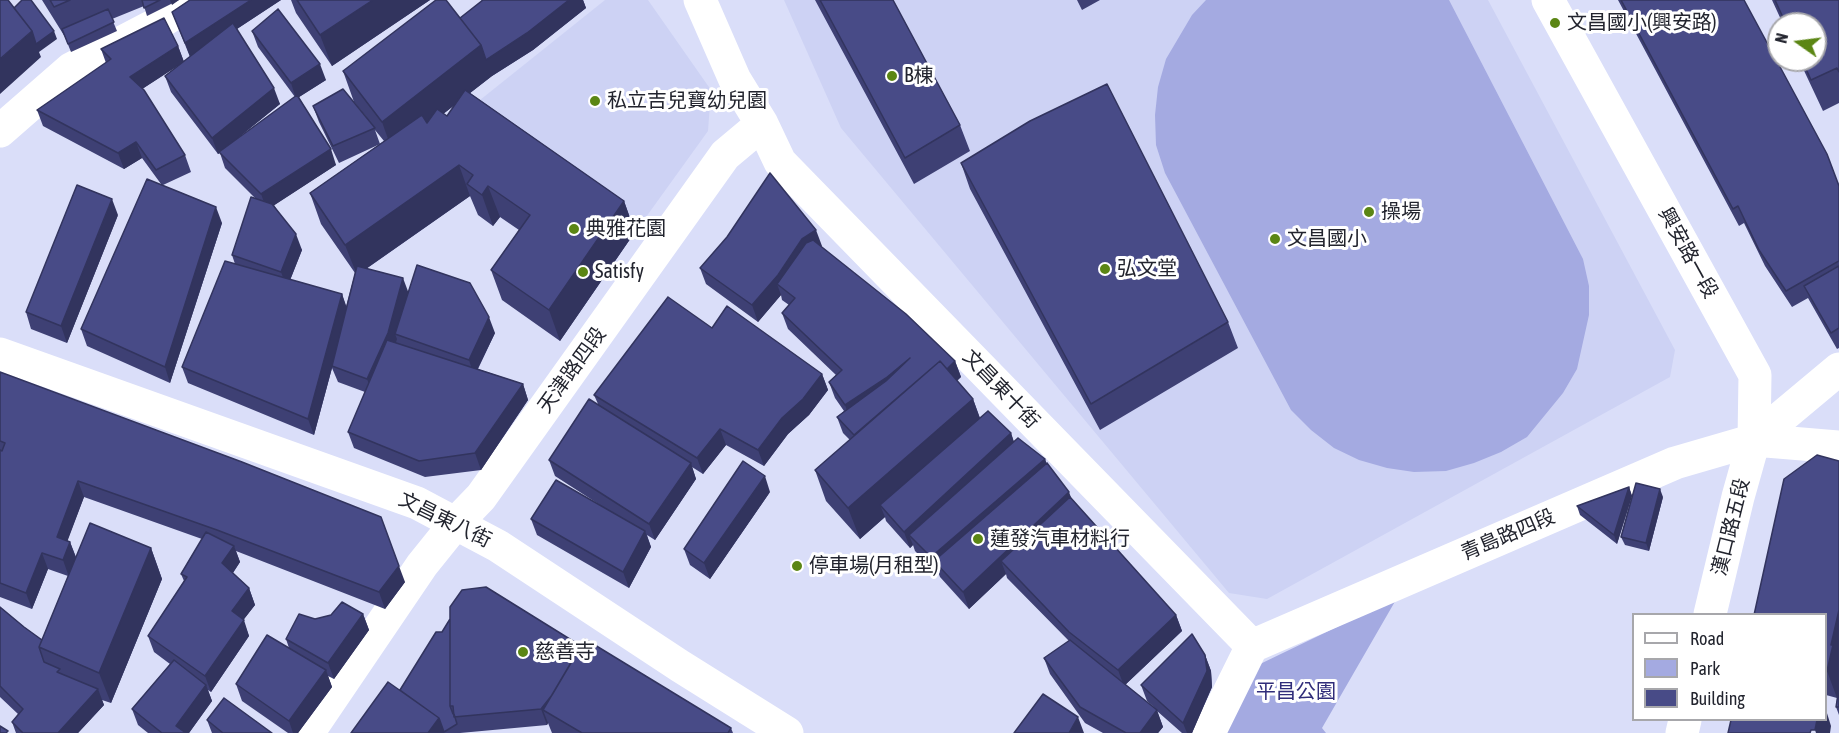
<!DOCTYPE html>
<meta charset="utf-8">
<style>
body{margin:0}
#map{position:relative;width:1839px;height:733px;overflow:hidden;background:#dadef9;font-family:"Asap Condensed",sans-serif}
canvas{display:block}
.legend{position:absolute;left:1632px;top:613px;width:195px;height:108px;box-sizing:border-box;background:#fff;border:2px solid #a7a7ab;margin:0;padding:8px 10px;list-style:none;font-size:18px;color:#22242e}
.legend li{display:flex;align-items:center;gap:12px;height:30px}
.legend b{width:30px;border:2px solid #a7a7ab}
.north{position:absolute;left:1767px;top:12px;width:60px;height:60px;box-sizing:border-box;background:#fff;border:2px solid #a7a7ab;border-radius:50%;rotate:284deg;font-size:16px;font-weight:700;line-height:24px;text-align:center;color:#22242e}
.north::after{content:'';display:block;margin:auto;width:21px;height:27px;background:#5b8614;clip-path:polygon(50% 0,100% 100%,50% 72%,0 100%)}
</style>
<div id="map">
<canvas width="1839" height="733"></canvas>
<ul class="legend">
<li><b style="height:8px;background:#fff"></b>Road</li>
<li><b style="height:16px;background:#a4aae1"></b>Park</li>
<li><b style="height:16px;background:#484b87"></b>Building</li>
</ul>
<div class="north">N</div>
</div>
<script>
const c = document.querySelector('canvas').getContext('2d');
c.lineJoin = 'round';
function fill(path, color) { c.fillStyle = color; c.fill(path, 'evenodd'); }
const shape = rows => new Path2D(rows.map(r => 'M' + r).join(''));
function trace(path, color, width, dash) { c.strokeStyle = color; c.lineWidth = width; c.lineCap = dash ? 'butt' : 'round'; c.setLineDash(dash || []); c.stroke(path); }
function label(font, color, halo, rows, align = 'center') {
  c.font = font + ' "Asap Condensed","Noto Sans TC",sans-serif'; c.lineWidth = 6; c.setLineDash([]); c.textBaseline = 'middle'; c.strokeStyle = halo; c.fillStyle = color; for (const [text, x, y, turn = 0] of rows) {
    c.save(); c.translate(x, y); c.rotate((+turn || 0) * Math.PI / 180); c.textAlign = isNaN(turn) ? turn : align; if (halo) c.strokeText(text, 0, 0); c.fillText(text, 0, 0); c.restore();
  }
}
fill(shape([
 [605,0,648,0,711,90,708,131,641,224,465,112],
 [784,0,1488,0,1675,350,1670,377,1267,599,1229,593,841,128]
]), '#cdd2f4');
fill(shape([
 [1206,0,1449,0,1583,259,1589,286,1589,315,1577,369,1563,393,1527,437,1501,452,1474,463,1446,471,1414,472,1387,468,1359,460,1334,448,1311,430,1291,410,1165,173,1156,145,1155,115,1158,87,1166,59,1192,15],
 [1397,598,1322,728,1326,733,1225,733,1258,665]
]), '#a4aae1');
trace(shape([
 [700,0,735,80,762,124,780,162,1252,646],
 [1548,0,1755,375,1754,440,1738,497,1710,614],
 [0,131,71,69,161,22,195,0],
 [0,354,417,503,498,546,680,666,787,733],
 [1754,440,1839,447],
 [308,733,422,565,455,524,481,497,725,155,762,124],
 [1209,733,1252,646,1675,463,1754,440,1839,369],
 [1682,733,1685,720]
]), '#fff', 33);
fill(shape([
 [42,0,179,0,147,16,144,6,112,19,117,31,71,52,65,37],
 [190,0,281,0,237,29,280,104,232,143,295,97,258,47,252,31,326,80,299,97,336,165,274,205,302,250,290,280,342,294,346,307,355,273,321,224,310,193,384,141,375,130,380,144,339,163,319,122,313,106,367,118,354,102,343,71,460,18,482,1,481,0,583,0,586,8,533,50,492,76,470,93,624,201,635,232,560,341,502,300,491,270,519,230,500,217,493,226,478,215,470,196,366,269,408,292,495,333,478,369,523,384,528,400,481,470,425,477,354,448,348,432,365,392,338,382,332,368,314,435,188,383,182,367,235,264,232,255,255,198,225,168,220,153,218,154,171,92,165,76,183,62,142,89,185,155,191,172,163,185,222,223,170,383,87,346,81,329,161,184,142,158,124,169,43,126,37,110,106,63,101,49,178,46,184,62,190,57,172,12],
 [456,104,447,116,443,114],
 [291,0,430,0,332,66,296,13],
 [815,0,893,0,960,125,970,151,914,184],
 [1077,0,1100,0,1082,10],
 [1618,0,1744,0,1839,186,1839,348,1837,349,1808,298,1792,307,1765,266,1744,223,1739,226],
 [1772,0,1839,0,1839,103,1823,111,1799,60,1815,60,1815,24,1783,24],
 [961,163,1228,322,1238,348,1100,430,970,189],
 [118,215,67,343,31,329,26,312],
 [822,247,955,361,961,377,957,381,973,399,980,418,1011,433,1014,442,1045,459,1046,463,1072,500,1176,615,1182,631,1125,685,1156,709,1147,701,1141,685,1205,655,1211,671,1212,687,1192,733,1182,733,1157,711,1163,727,1158,733,1103,733,1085,723,1050,674,1044,658,1069,641,1007,578,1006,574,969,609,940,577,938,572,937,573,915,551,913,545,910,548,886,521,885,517,860,539,826,501,815,470,850,440,843,433,837,417,844,411,835,398,829,382,836,375,788,329,782,313,789,305,782,300,781,295,758,322,706,284,700,268],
 [712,328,822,374,828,390,809,415,788,434,764,466,726,445,703,474,692,467,696,479,655,540,647,535,651,547,629,588,537,535,531,519,600,505,555,476,549,460,598,404,594,395],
 [0,372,405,582,385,609,236,551,240,562,233,573,249,588,255,605,243,620,249,636,211,692,208,690,212,701,189,733,148,733,138,725,132,709,170,664,154,652,148,636,184,581,181,574,202,539,84,497,67,541,70,542,76,557,151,548,162,579,111,703,102,700,104,705,78,733,16,733,12,722,18,714,0,697,0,607,24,627,42,640,68,576,48,569,32,609,0,597],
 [1839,461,1839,715,1836,707,1837,698,1826,695,1826,615],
 [1629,487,1632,496,1617,544,1580,515,1577,506],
 [770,492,710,579,690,565,684,549],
 [1663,497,1649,551,1625,545,1621,537],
 [363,614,369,630,334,679,328,676,332,687,298,733,288,733,242,701,236,684,289,648,286,639,315,619],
 [581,646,731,728,733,733,552,733,548,723,547,725,460,733,351,733,400,690],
 [207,720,272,733,212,733]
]), '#3e4074');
fill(shape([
 [170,0,179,0,172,5],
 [251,0,281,0,191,59,185,43],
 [373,0,430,0,332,66,320,35],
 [569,0,583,0,586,8,533,50,492,76,393,153,382,122,481,45],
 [32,31,54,31,57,39,39,52,41,57,0,94,0,59],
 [178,46,184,62,136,93,130,77],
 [320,64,326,80,296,99,291,83],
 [274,88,280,104,218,154,212,138],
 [136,142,142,158,124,169,118,153],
 [331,149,336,165,267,210,261,194],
 [459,165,470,196,357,275,345,245],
 [488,186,500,217,493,226,482,195],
 [112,199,118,215,67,343,61,326],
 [624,201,635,232,560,341,549,310],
 [216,207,222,223,170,383,165,367],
 [816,230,822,246,777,284,781,295,758,322,752,305,802,239],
 [296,234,302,250,287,288,281,272],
 [403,278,409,294,395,334,397,339,394,349,373,395,367,379],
 [342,294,348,311,332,366,332,368,314,435,308,419],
 [489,317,495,333,474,376,469,360],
 [910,358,851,421,845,405],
 [955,361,961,377,867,458,861,442],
 [822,374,828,390,809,415,788,434,764,466,758,450,782,418],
 [523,384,528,400,481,470,475,453],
 [973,399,984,430,880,505,885,517,860,539,848,508],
 [720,429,726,445,703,474,697,458],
 [1011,433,1016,449,909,535,913,545,910,548,904,532],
 [1045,459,1051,475,934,561,938,572,937,573,931,557],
 [691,463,696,479,655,540,649,524],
 [765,476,770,492,710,579,704,563],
 [78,481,84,497,63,553,57,537],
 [1629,487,1632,496,1617,544,1614,535],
 [1660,489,1663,497,1649,551,1646,543],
 [1069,492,1075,508,1001,561,1006,574,969,609,963,592],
 [645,531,651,547,629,588,623,572],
 [70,542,76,558,69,577,63,560],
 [234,546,240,562,228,580,222,563],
 [151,548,162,579,111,703,99,673],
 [42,553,48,569,32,609,26,593],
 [399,566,405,582,385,609,379,592],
 [249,588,255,605,238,627,232,611],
 [1839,610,1839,689,1837,698,1827,671,1831,645],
 [363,614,369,630,334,679,328,663],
 [1176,615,1182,631,1124,686,1118,670],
 [244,620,249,636,211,692,205,676],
 [1205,655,1211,671,1212,687,1192,733,1187,733,1183,723],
 [326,670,332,687,298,733,293,733,289,721],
 [565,679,543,710,548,723,547,725,541,709],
 [206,685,212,701,189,733,179,733,176,726],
 [98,689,104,705,78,733,58,733],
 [1157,710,1163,727,1158,733,1140,733],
 [1826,710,1831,726,1830,733,1816,733,1815,730,1817,720,1826,720],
 [1078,717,1084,733,1069,733],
 [439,718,444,733,428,733]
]), '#32345e');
const building = shape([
 [0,0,8,0,32,31,0,59,0,0],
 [22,0,31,0,54,31,36,44,32,31,14,8,22,0],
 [50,0,70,0,54,7,50,0],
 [142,0,160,0,144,8,142,0],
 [190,0,251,0,185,43,172,12,190,0],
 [297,0,373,0,320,35,297,0],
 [436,0,446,0,481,45,382,122,343,71,436,0],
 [483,0,569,0,527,33,486,60,481,45,460,18,483,0],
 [820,0,893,0,960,125,905,158,820,0],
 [1621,0,1744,0,1827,154,1839,186,1839,261,1786,291,1759,250,1738,206,1733,209,1621,0],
 [1775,0,1839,0,1839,72,1837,68,1811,80,1802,60,1815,60,1815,24,1786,24,1775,0],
 [108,9,114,22,68,44,62,29,108,9],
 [278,9,320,64,291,83,252,31,278,9],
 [164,18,178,46,130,77,144,90,185,155,156,170,136,142,118,153,37,110,111,59,101,49,164,18],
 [233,23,274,88,212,138,165,76,233,23],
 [1107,84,1228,322,1091,404,961,163,1030,121,1107,84],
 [343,89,375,128,333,146,313,106,343,89],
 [465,90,624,201,549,310,491,270,530,215,488,186,482,195,467,184,473,175,459,165,345,245,310,193,422,115,427,123,437,109,447,116,465,90],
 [297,95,331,149,261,194,219,152,297,95],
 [770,173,816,230,802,239,778,275,752,305,700,268,727,237,770,173],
 [147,179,216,207,165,367,81,329,147,179],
 [77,185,112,199,61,326,26,312,77,185],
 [251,197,272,204,296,234,281,272,232,255,251,197],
 [813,240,906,314,955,361,947,369,940,361,854,435,837,417,886,381,910,358,886,378,845,405,829,382,842,370,782,313,795,298,777,284,806,243,813,240],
 [225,261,342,294,308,419,182,367,225,261],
 [417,265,470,283,489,317,469,360,395,334,417,265],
 [357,266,403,278,388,333,367,379,332,366,357,266],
 [1839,266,1839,328,1831,333,1804,286,1839,266],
 [668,297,712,328,727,306,822,374,803,399,782,418,758,450,720,429,697,458,594,395,668,297],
 [387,340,523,384,475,453,419,461,348,432,387,340],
 [940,361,973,399,848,508,815,470,940,361],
 [0,372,242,462,381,517,399,566,379,592,217,530,78,481,57,537,70,542,63,560,42,553,26,593,0,583,0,450,2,451,5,443,0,441,0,372],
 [589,399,691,463,649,524,549,460,589,399],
 [988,411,1011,433,904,532,880,505,988,411],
 [1018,438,1045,459,931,557,909,535,1018,438],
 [1817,455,1839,461,1839,610,1831,645,1833,645,1827,671,1826,671,1826,615,1754,615,1784,479,1817,455],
 [743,461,765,476,704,563,684,549,743,461],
 [1047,463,1069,492,963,592,934,561,1047,463],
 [556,480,645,531,623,572,531,519,556,480],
 [1636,483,1660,489,1646,543,1621,537,1636,483],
 [1629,487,1614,535,1577,506,1629,487],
 [1070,497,1176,615,1118,670,1069,632,1001,561,1070,497],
 [90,523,151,548,99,673,39,647,90,523],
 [206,532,234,546,222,563,249,588,232,611,244,620,205,676,148,636,187,577,181,574,206,532],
 [486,587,581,646,552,695,541,709,454,717,453,706,450,706,450,607,462,590,486,587],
 [342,602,363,614,328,663,286,639,299,614,315,619,331,615,342,602],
 [0,607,24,627,42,640,39,647,44,662,60,669,57,672,98,689,58,733,23,733,12,722,23,709,0,686,0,607],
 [450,619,450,706,453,714,454,714,457,724,444,732,439,718,400,690,436,632,442,632,450,619],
 [1192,634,1205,655,1207,671,1183,723,1141,685,1192,634],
 [267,635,326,670,289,721,236,684,267,635],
 [585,639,731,728,728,733,582,733,543,710,585,639],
 [1070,640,1157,710,1140,733,1126,733,1080,707,1044,658,1070,640],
 [174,660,206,685,176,726,186,733,162,733,132,709,174,660],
 [388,682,439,718,428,733,351,733,388,682],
 [1839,688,1839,707,1836,707,1839,688],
 [1043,694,1078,717,1069,733,1014,733,1043,694],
 [224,698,272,733,223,733,207,720,224,698],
 [1731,720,1817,720,1815,730,1811,730,1810,733,1728,733,1731,720],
 [0,726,8,731,6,733,0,733,0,726]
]);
fill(building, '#484b87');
trace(building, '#32345e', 1.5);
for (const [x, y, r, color] of [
 [1555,23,6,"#5b8614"],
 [892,76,6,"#5b8614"],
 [595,101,6,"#5b8614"],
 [1369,212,6,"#5b8614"],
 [574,229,6,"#5b8614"],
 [1275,239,6,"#5b8614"],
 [1105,269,6,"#5b8614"],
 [583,272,6,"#5b8614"],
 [978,539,6,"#5b8614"],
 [797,566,6,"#5b8614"],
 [523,652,6,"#5b8614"]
]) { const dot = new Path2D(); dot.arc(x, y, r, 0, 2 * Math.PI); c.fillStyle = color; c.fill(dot); trace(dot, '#fff', 2); }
label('20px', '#22242e', '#fff', [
 ["文昌國小(興安路)",1567,23],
 ["B棟",904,76],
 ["私立吉兒寶幼兒園",607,101],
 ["操場",1381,212],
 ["典雅花園",586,229],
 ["文昌國小",1287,239],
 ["弘文堂",1117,269],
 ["Satisfy",595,272],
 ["蓮發汽車材料行",990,539],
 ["停車場(月租型)",809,566],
 ["慈善寺",535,652]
], 'left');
label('20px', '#22242e', '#fff', [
 ["興安路一段",1688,253,61],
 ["天津路四段",572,370,-54],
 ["文昌東十街",1001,389,46],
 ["文昌東八街",445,520,26],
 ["漢口路五段",1731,527,-76],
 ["青島路四段",1508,535,-23]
]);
label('20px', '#302d7a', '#fff', [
 ["平昌公園",1296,692]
]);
</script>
